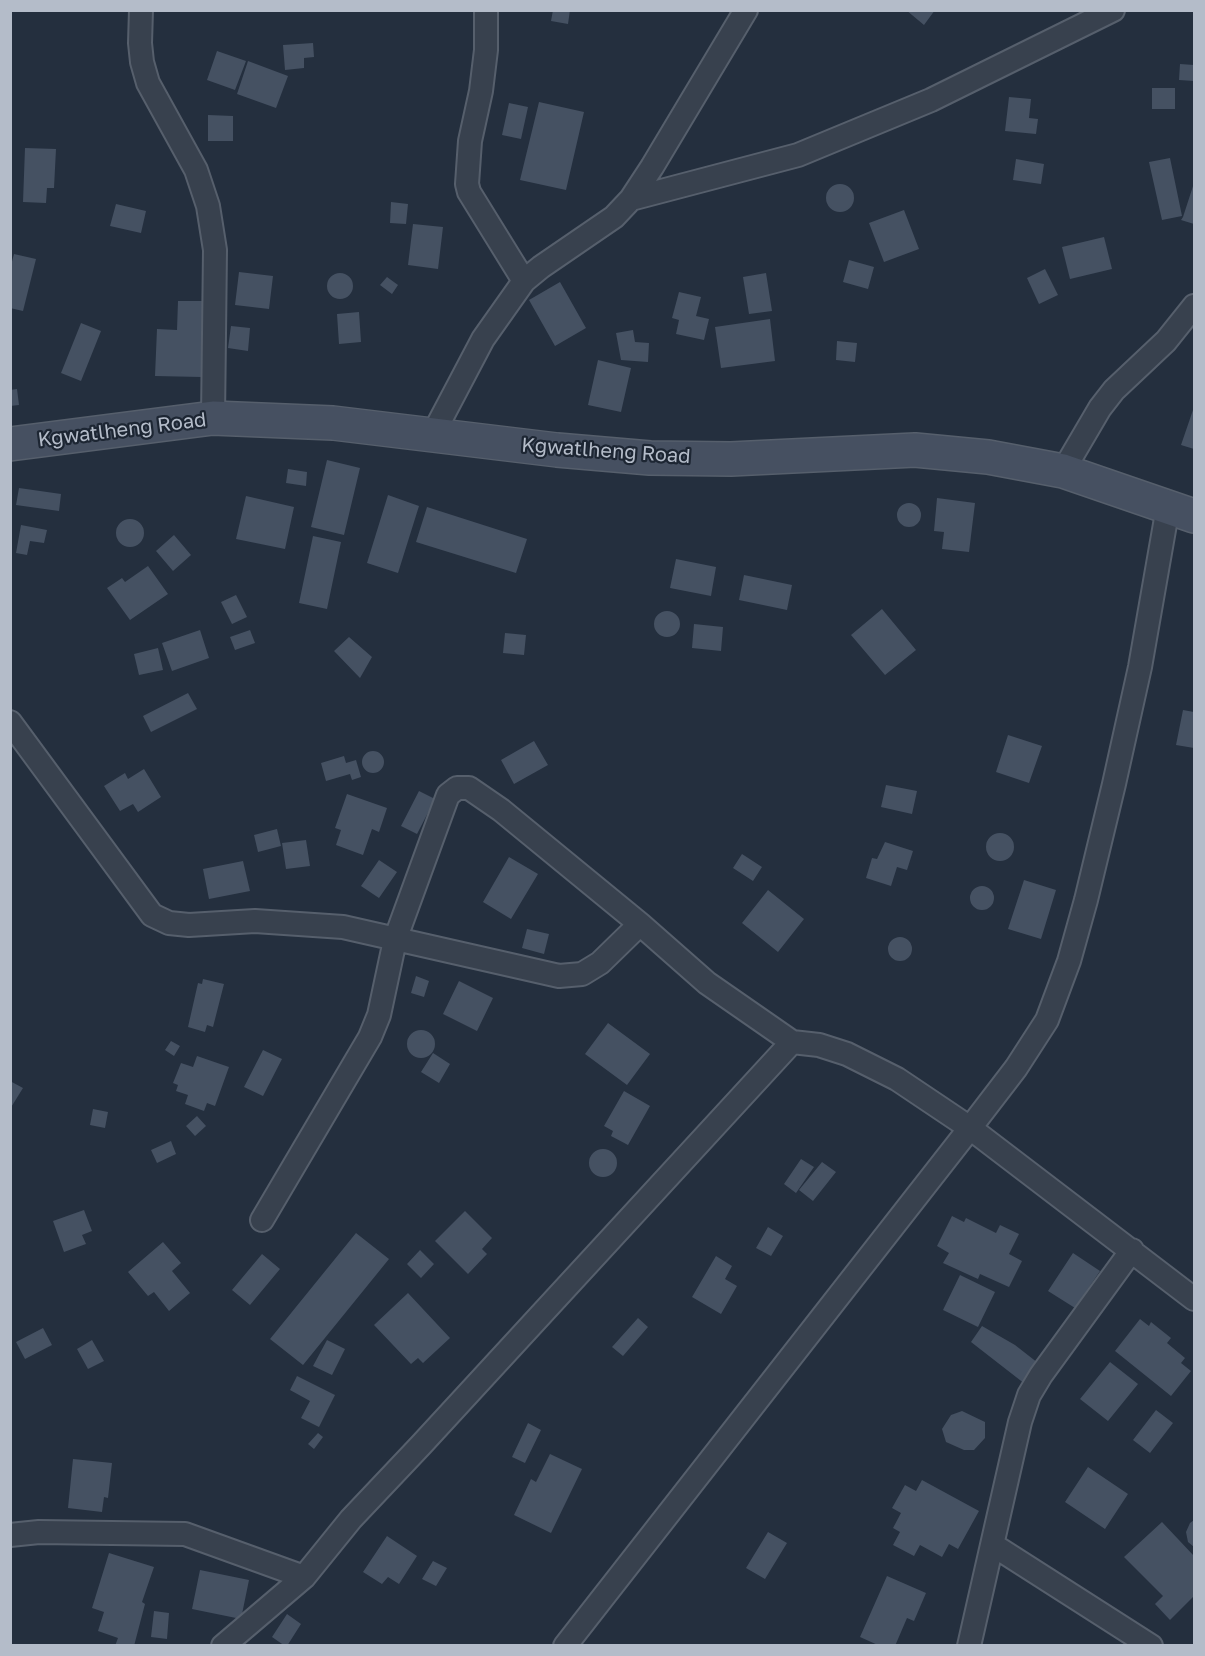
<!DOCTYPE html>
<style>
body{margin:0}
#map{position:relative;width:1205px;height:1656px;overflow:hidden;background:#242f3e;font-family:"Golos Text",sans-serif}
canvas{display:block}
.frame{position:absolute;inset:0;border:12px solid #b4bcc9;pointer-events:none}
</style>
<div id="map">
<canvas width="1205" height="1656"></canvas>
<div class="frame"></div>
</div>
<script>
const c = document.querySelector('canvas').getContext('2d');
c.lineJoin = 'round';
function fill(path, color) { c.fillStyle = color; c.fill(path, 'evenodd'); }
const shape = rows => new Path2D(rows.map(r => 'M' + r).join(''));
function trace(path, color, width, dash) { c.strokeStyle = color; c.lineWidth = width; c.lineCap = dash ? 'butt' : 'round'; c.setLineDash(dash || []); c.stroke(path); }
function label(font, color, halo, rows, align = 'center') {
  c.font = font + ' "Golos Text",sans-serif'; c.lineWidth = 4.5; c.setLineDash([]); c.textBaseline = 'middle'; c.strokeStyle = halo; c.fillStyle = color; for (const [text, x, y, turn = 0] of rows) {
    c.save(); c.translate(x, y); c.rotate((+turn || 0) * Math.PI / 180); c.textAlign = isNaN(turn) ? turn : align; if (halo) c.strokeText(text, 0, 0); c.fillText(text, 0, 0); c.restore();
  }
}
fill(shape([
 [553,10,570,10,568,24,551,21],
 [906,10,935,10,924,25],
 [313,43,314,57,304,58,304,68,285,70,283,45],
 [217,51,246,61,235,90,207,80],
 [248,61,288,76,276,108,237,94],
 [1180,64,1194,65,1194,81,1179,80],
 [1152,88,1175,88,1175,109,1152,109],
 [1009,97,1031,99,1029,118,1038,119,1036,134,1005,131],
 [539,102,584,112,566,190,520,180],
 [509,103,528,107,521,139,502,135],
 [208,115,233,116,233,141,208,141],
 [25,148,56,149,54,188,47,188,46,203,23,202],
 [1170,158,1182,216,1162,220,1149,162],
 [1016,159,1044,164,1041,184,1013,180],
 [1194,183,1194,224,1181,220,1183,217],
 '826 198a14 14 0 1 1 28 0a14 14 0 1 1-28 0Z',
 [391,202,408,204,406,224,390,223],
 [116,204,146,211,141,233,110,226],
 [904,210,919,249,884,262,869,223],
 [413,224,443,227,438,269,408,265],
 [1104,237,1112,269,1070,279,1062,247],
 [14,254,36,259,23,311,10,308,10,269],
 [849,260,874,267,868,289,843,282],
 [1045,269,1058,295,1039,304,1027,278],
 [239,272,273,276,269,309,235,305],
 [766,273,772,311,749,314,743,277],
 '327 286a13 13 0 1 1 26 0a13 13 0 1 1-26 0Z',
 [387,277,398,285,392,294,380,285],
 [560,282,586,328,555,346,529,300],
 [679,292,701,297,696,316,709,319,704,340,676,334,679,320,672,318],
 [178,301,203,301,201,377,155,376,157,329,177,330],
 [359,312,361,342,339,344,337,314],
 [770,319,775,361,721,368,715,327],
 [81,323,101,331,81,381,61,373],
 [231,326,250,328,248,351,228,348],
 [633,330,635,342,649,343,648,362,621,360,616,333],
 [837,341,857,343,855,362,836,360],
 [598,360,631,368,621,412,588,405],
 [17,389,19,405,10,406,10,390],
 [1194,407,1194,449,1181,445],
 [327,460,360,468,344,535,311,527],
 [288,469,307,472,306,486,286,483],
 [19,488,61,494,59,511,16,505],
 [388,495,419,506,398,573,367,563],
 [246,496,294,507,285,549,236,539],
 [937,498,975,503,969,552,942,549,944,532,934,531],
 '897 515a12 12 0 1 1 24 0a12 12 0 1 1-24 0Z',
 [427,507,527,539,516,573,416,542],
 '116 533a14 14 0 1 1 28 0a14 14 0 1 1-28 0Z',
 [21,525,47,530,44,543,30,541,27,555,16,553],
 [174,535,191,555,173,571,156,551],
 [313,536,341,542,327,609,299,603],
 [676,559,716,567,711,596,670,588],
 [148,566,168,594,130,620,107,588,122,578,125,582],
 [744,575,792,585,787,610,739,600],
 [236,595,247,617,232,624,221,602],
 [882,609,916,650,885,675,851,635],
 '654 624a13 13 0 1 1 26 0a13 13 0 1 1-26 0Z',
 [694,624,723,627,721,651,692,648],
 [200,630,209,658,172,671,162,643],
 [250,630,255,643,235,650,230,637],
 [505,633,526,635,524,655,503,653],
 [349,637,372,657,360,678,334,651],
 [158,648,163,670,139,675,134,654],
 [188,693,197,709,151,732,143,716],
 [1183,710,1194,712,1194,748,1176,745],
 [1008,735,1042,746,1029,783,996,772],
 [534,741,548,765,514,784,501,760],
 '362 762a11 11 0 1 1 22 0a11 11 0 1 1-22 0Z',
 [344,756,346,763,356,760,361,777,352,780,350,774,326,781,321,763],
 [144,769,161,797,138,812,133,804,120,811,104,786,125,773,128,779],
 [886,785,917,791,912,814,881,807],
 [419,791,435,799,417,834,401,826],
 [347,794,387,808,379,832,372,829,363,855,336,845,341,830,335,828],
 [277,829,281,846,258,852,254,835],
 '986 847a14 14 0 1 1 28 0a14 14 0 1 1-28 0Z',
 [306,840,310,866,286,869,282,843],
 [885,842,913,851,907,870,897,867,891,886,866,878,872,858,877,859],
 [742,854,762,867,753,881,733,868],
 [509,857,538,874,511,919,483,902],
 [379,860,397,872,379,898,361,886],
 [243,861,250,891,209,899,203,869],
 [1024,880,1056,890,1041,939,1008,929],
 '970 898a12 12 0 1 1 24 0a12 12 0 1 1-24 0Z',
 [768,890,804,919,778,952,742,923],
 [527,929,549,934,544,954,522,948],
 '888 949a12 12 0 1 1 24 0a12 12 0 1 1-24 0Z',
 [416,976,429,981,424,997,411,993],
 [203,979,224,984,213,1027,207,1025,205,1032,188,1027,198,983,202,984],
 [459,981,493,998,477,1031,443,1014],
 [608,1023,650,1054,627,1085,585,1054],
 '407 1044a14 14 0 1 1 28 0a14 14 0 1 1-28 0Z',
 [171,1041,180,1046,174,1056,165,1050],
 [263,1050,282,1059,263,1096,244,1087],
 [433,1053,450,1064,439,1083,421,1072],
 [197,1056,229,1067,215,1106,207,1103,204,1111,185,1104,188,1095,176,1091,178,1085,173,1083,181,1063,193,1067],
 [10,1081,23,1088,10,1109],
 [624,1091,650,1106,628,1145,611,1136,613,1131,604,1126],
 [93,1109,108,1112,105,1128,90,1125],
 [197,1116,206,1126,195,1136,186,1126],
 [171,1141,176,1154,157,1163,151,1150],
 '589 1163a14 14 0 1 1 28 0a14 14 0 1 1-28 0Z',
 [801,1159,814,1167,796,1193,784,1184],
 [822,1162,836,1172,813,1201,799,1190],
 [84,1210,92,1231,82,1235,86,1244,64,1252,53,1221],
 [465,1211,492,1238,482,1249,487,1254,468,1274,435,1241],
 [952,1216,964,1222,966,1218,996,1233,1000,1225,1019,1234,1009,1254,1022,1261,1009,1287,980,1274,978,1279,943,1263,949,1253,937,1246],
 [768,1227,783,1236,771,1256,756,1248],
 [356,1233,389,1259,303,1365,270,1339],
 [163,1242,181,1263,172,1271,190,1293,169,1311,154,1292,148,1296,128,1272],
 [420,1250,434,1264,421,1278,407,1264],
 [1073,1253,1100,1271,1075,1308,1048,1291],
 [262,1254,280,1269,250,1305,232,1290],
 [716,1256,732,1266,725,1279,737,1286,721,1314,692,1297],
 [960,1275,995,1292,978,1327,943,1310],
 [408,1293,450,1338,423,1363,418,1358,411,1364,374,1325],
 [638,1318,648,1327,623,1356,612,1347],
 [1140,1319,1149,1326,1151,1322,1171,1338,1167,1343,1185,1358,1181,1363,1191,1371,1171,1396,1115,1351],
 [982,1326,1015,1345,1038,1363,1025,1384,971,1342],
 [43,1328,52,1345,25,1359,16,1342],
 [92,1340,104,1361,88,1369,77,1349],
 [327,1340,345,1349,332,1375,313,1366],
 [1110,1362,1138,1384,1108,1421,1080,1399],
 [297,1376,335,1395,319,1427,301,1418,310,1401,290,1390],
 [1156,1410,1173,1423,1150,1453,1133,1440],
 [962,1411,985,1422,985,1438,974,1450,964,1450,946,1442,942,1429,951,1415],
 [528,1423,541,1430,525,1463,512,1457],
 [318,1433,323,1437,314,1449,308,1444],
 [550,1454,582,1469,551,1533,514,1515,531,1479,536,1482],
 [73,1459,112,1463,108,1498,104,1497,102,1512,68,1508],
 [1088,1467,1128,1494,1105,1529,1065,1502],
 [922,1480,979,1511,958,1549,949,1544,942,1557,920,1545,914,1556,893,1545,900,1532,893,1528,901,1513,892,1508,905,1485,916,1491],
 [1194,1520,1194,1547,1188,1542,1186,1532,1190,1523],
 [1162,1522,1194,1556,1194,1596,1170,1620,1155,1604,1163,1596,1124,1557],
 [768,1532,787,1543,765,1579,746,1568],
 [387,1536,417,1556,399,1584,388,1577,382,1584,363,1572],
 [109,1553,154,1567,142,1602,145,1604,134,1646,115,1646,118,1638,98,1631,104,1612,92,1608],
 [433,1561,447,1568,436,1586,422,1579],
 [200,1570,249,1580,241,1619,192,1609],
 [887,1576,926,1593,914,1621,907,1618,895,1646,880,1646,860,1637],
 [154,1611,169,1613,167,1639,151,1637],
 [287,1614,301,1624,287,1646,285,1646,272,1637]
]), '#455162');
const street = shape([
 [141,10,140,43,142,62,148,83,196,170,208,206,215,250,213,418],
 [486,10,486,50,481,91,470,141,467,184,469,192,524,281],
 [631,199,798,155,931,100,1113,10],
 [433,434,483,339,524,281,541,267,614,217,631,199,652,167,746,10],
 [1063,471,1100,408,1114,390,1166,341,1194,306],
 [10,722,152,915,169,923,189,925,255,921,343,927,559,976,582,974,600,963,640,924],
 [262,1220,370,1037,379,1015,395,940,448,795,457,788,469,788,501,810,640,924,707,983,792,1042,819,1045,847,1054,897,1079,970,1128,1194,1299],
 [10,1535,39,1532,185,1534,304,1577],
 [993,1545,1151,1646],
 [223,1646,304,1577,351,1519,421,1445,792,1042],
 [565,1646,970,1128,1016,1068,1047,1020,1069,961,1086,900,1114,784,1140,667,1168,507],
 [969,1646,1020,1422,1029,1395,1041,1375,1132,1250]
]);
const secondary = shape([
 [10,444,213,418,333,423,557,450,650,458,731,459,915,450,988,457,1063,471,1194,516]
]);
trace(street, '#565f6c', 26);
trace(secondary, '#565f6c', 36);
trace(street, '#38414e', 22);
trace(secondary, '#465061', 33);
label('20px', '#b4bcc9', '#1d2633', [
 ["Kgwatlheng Road",122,430,-7],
 ["Kgwatlheng Road",606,451,4]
]);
</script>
